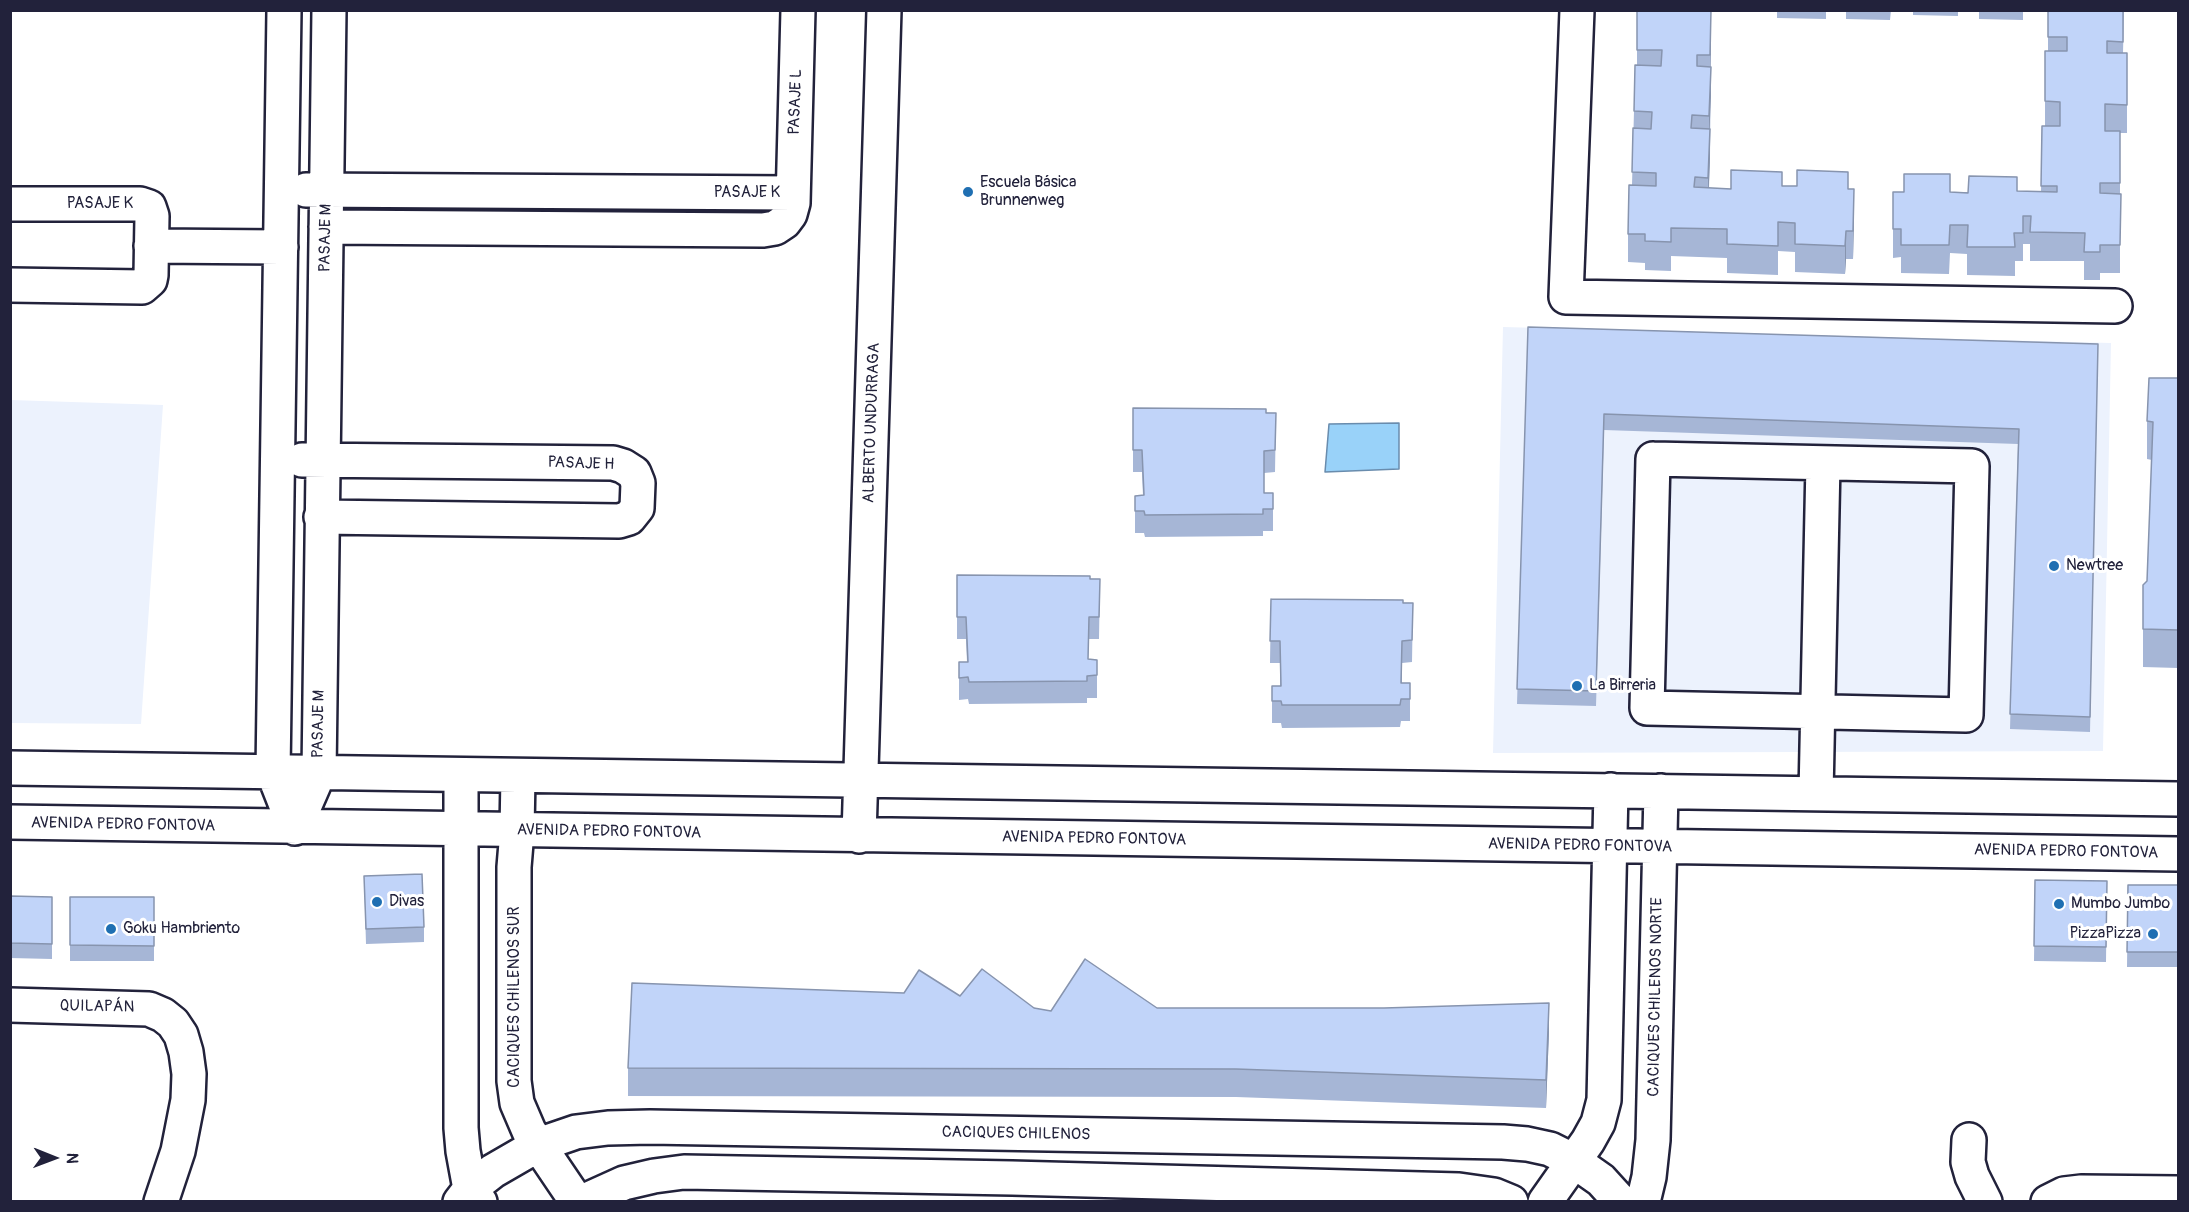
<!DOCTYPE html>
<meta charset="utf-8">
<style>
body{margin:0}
#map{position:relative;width:2189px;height:1212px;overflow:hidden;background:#fff;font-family:Pangolin,sans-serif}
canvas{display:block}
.frame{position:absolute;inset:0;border:12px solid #22223b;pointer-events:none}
.north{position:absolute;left:24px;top:1128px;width:60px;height:60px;-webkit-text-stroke:4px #fff;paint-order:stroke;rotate:91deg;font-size:16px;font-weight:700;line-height:24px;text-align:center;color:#22223b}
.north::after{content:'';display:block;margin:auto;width:21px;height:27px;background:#22223b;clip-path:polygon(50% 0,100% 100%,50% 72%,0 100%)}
</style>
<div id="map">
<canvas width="2189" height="1212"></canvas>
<div class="frame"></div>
<div class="north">N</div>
</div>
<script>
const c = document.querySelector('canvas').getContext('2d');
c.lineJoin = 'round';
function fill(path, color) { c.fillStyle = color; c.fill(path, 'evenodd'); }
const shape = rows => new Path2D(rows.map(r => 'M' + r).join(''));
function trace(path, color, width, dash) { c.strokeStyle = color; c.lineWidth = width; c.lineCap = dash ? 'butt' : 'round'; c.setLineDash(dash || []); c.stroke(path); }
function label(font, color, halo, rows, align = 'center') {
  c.font = font + ' Pangolin,sans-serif'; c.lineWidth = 6; c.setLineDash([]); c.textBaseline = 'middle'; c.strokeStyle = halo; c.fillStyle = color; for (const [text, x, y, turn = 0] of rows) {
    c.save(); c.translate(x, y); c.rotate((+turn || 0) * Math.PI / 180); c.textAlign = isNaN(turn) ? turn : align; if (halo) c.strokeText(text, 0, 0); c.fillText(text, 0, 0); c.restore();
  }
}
fill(shape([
 [1503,327,2111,343,2103,751,1493,753],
 [11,400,163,405,141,724,11,723]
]), '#ecf2fd');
const water = shape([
 [1399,423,1399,469,1325,472,1329,424,1399,423]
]);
fill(water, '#99d2f9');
trace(water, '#698cad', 1.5);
const minor = shape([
 [284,10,273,772,295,828],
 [1577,10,1566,297,2115,306],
 [306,190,793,193],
 [10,204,140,204,149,207,152,216,151,275,150,280,142,287,10,285],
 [326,227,763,230,775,228,784,222,790,214,793,203,798,10],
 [151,246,281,247],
 [1653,459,1972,466,1966,715,1647,708,1653,459],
 [302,460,613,463,623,466,634,473,638,483,637,508,629,518,619,521,321,517],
 [10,768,2178,799],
 [461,775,461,1128,463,1151,470,1189,480,1202],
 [518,776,517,831,514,867,514,1081,517,1103,529,1131,577,1202],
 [1816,794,1823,463],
 [10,822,2178,854],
 [295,828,319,773,329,10],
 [859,836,884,10],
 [10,1005,149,1009,163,1015,173,1023,181,1035,186,1052,189,1074,188,1100,178,1151,161,1202],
 [1969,1140,1968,1162,1972,1176,1985,1202],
 [460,1202,470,1189,493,1171,538,1145,576,1132,608,1128,650,1127,1503,1142,1527,1144,1550,1149,1574,1161,1601,1180,1621,1202],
 [582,1202,624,1183,654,1176,684,1172,1012,1178,1459,1190,1494,1195,1511,1202],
 [1545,1202,1588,1141,1598,1123,1604,1100,1611,790],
 [1643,1202,1649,1177,1653,1140,1661,791],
 [2048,1202,2064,1194,2081,1192,2178,1193]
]);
trace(minor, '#22223b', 38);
trace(minor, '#fff', 33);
fill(shape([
 [1637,10,1711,36,1710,157,1709,188,1731,189,1782,186,1848,189,1854,217,1853,259,1846,259,1845,274,1795,272,1795,252,1778,251,1778,275,1727,273,1727,258,1671,256,1671,271,1645,270,1645,263,1628,262,1628,234,1632,185,1634,111,1637,65],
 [1777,10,1826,10,1826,19,1777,18],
 [1846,10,1891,10,1890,20,1846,19],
 [1913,10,1958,10,1958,16,1913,15],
 [1979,10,2023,10,2023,20,1979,19],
 [2048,10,2124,10,2123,53,2127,53,2127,133,2120,133,2120,273,2100,273,2100,280,2084,280,2084,261,2030,261,2030,244,2023,244,2023,261,2015,261,2015,276,1967,275,1967,254,1950,253,1949,274,1901,273,1901,257,1893,258,1893,192,2041,192,2042,126,2045,126,2045,51,2048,51],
 [1528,327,2098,344,2090,732,2010,729,2018,444,1604,430,1596,706,1517,704],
 [2178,378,2178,668,2143,667,2143,585,2147,581,2152,460,2147,459,2147,421],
 [1133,408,1276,413,1275,472,1264,473,1264,493,1273,493,1273,531,1263,531,1263,536,1145,537,1144,533,1135,533,1135,496,1143,496,1142,472,1133,472],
 [957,575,1100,579,1099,639,1089,639,1088,659,1097,660,1097,698,1087,698,1087,703,969,704,968,699,959,700,959,662,967,662,966,639,957,639],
 [1271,599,1413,603,1412,662,1402,663,1402,683,1410,683,1410,721,1401,721,1400,727,1282,728,1281,723,1272,723,1272,686,1280,686,1280,663,1270,663],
 [364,876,424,927,424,942,366,944],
 [2035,880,2107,881,2106,962,2034,961],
 [2128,885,2178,885,2178,967,2127,967],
 [10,896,52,897,52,959,10,958],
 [70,897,154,897,154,961,70,961],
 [960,996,1051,1011,1157,1008,1549,1031,1546,1108,1236,1097,628,1096,628,1068]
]), '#a6b6d6');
fill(shape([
 [1711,10,1711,36,1710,84,1710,55],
 [1711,67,1711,95,1709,144,1709,116],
 [1710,129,1710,157,1708,206,1708,178],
 [1854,189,1854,217,1853,259,1853,231],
 [1846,231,1846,259,1845,274,1845,246],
 [1549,1003,1549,1031,1546,1108,1546,1080]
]), '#8794ae');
const building = shape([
 [1637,10,1711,10,1710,55,1697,55,1697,66,1711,67,1709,116,1692,115,1691,128,1710,129,1708,178,1695,177,1694,187,1731,189,1731,170,1782,172,1782,186,1797,186,1797,170,1848,172,1848,189,1854,189,1853,231,1846,231,1845,246,1795,244,1795,223,1778,222,1778,246,1727,244,1727,229,1671,228,1671,242,1645,241,1645,234,1628,234,1629,185,1656,186,1656,173,1632,172,1633,128,1651,129,1652,112,1634,111,1635,65,1661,66,1662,50,1637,50,1637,10],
 [2048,10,2123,10,2123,42,2107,41,2107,53,2127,53,2127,105,2105,104,2105,131,2120,131,2120,183,2100,183,2100,193,2121,194,2120,245,2100,245,2100,252,2084,252,2085,233,2030,232,2031,216,2023,216,2023,233,2014,233,2015,247,1967,247,1968,225,1950,225,1949,245,1901,245,1901,229,1893,229,1893,192,1904,192,1904,174,1950,174,1950,192,1968,193,1969,176,2017,177,2017,191,2057,192,2057,186,2041,186,2042,126,2060,126,2060,102,2045,101,2045,51,2067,51,2067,37,2048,37,2048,10],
 [1528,327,2098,344,2090,717,2010,714,2019,429,1604,414,1596,691,1517,689,1528,327],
 [2149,378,2178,378,2178,630,2143,629,2143,585,2147,581,2153,422,2147,421,2149,378],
 [1133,408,1266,409,1266,413,1276,413,1275,450,1264,451,1264,493,1273,493,1273,509,1263,509,1263,514,1145,515,1144,511,1135,511,1135,496,1144,495,1142,450,1133,450,1133,408],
 [957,575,1090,576,1090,579,1100,579,1099,617,1089,617,1088,659,1097,660,1097,675,1087,676,1087,681,969,682,968,677,959,678,959,662,968,662,966,617,957,617,957,575],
 [1271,599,1403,600,1403,603,1413,603,1412,640,1402,641,1401,683,1410,683,1410,699,1401,699,1400,705,1282,705,1281,701,1272,701,1272,686,1281,686,1280,641,1270,641,1271,599],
 [422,874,424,927,366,929,364,876,422,874],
 [2035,880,2107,881,2106,947,2034,946,2035,880],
 [2128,885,2178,885,2178,952,2127,952,2128,885],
 [10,896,52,897,52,944,10,943,10,896],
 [70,897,154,897,154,946,70,945,70,897],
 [1085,959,1157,1008,1384,1008,1549,1003,1546,1080,1236,1069,628,1068,632,983,904,993,919,970,960,996,982,969,1034,1008,1051,1011,1085,959]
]);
fill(building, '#c1d4f9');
trace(building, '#8794ae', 1.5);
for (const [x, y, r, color] of [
 [968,192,6,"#1f6fb2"],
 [2054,566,6,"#1f6fb2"],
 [1577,686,6,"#1f6fb2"],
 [377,902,6,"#1f6fb2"],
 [2059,904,6,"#1f6fb2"],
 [111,929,6,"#1f6fb2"],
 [2153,934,6,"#1f6fb2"]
]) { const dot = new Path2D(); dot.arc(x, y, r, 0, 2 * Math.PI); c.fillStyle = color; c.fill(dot); trace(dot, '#fff', 2); }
label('16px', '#22223b', '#fff', [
 ["PASAJE L",796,102,-88],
 ["PASAJE K",747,193],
 ["PASAJE K",100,204],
 ["PASAJE M",326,238,-89],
 ["ALBERTO UNDURRAGA",872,423,-88],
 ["PASAJE H",581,464,2],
 ["PASAJE M",319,724,-89],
 ["AVENIDA PEDRO FONTOVA",123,825,1],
 ["AVENIDA PEDRO FONTOVA",609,832,1],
 ["AVENIDA PEDRO FONTOVA",1094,839,1],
 ["AVENIDA PEDRO FONTOVA",1580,846,1],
 ["AVENIDA PEDRO FONTOVA",2066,852,1],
 ["CACIQUES CHILENOS SUR",515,997,-90],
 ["CACIQUES CHILENOS NORTE",1656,997,-89],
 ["QUILAPÁN",97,1007,1],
 ["CACIQUES CHILENOS",1016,1134,1]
]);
label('16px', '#22223b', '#fff', [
 ["Escuela Básica",980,183],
 ["Brunnenweg",980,201],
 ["Newtree",2066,566],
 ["La Birreria",1589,686],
 ["Divas",389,902],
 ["Mumbo Jumbo",2071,904],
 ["Goku Hambriento",123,929],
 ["PizzaPizza",2141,934,"right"]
], 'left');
</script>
